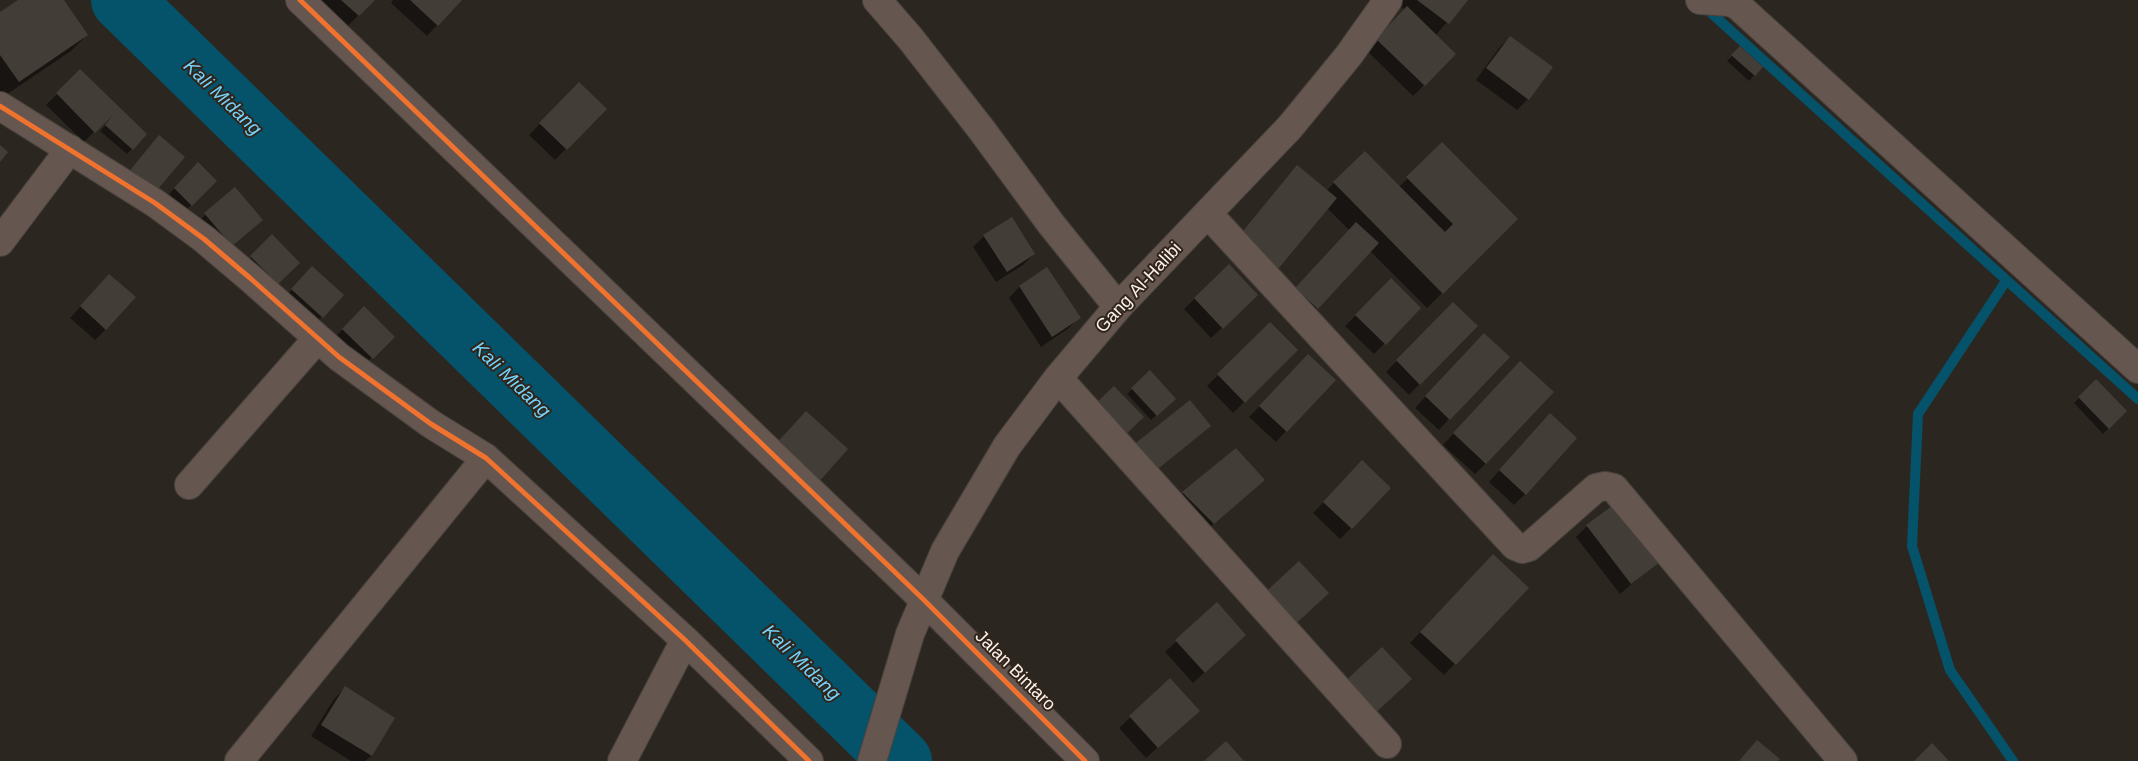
<!DOCTYPE html>
<style>
body{margin:0}
canvas{display:block;background:#2c2620}
</style>
<canvas width="2138" height="761"></canvas>
<script>
const c = document.querySelector('canvas').getContext('2d');
c.lineJoin = 'round';
function fill(path, color) { c.fillStyle = color; c.fill(path, 'evenodd'); }
const shape = rows => new Path2D(rows.map(r => 'M' + r).join(''));
function trace(path, color, width, dash) { c.strokeStyle = color; c.lineWidth = width; c.lineCap = dash ? 'butt' : 'round'; c.setLineDash(dash || []); c.stroke(path); }
function label(font, color, halo, rows, align = 'center') {
  c.font = font + ' Helvetica,sans-serif'; c.lineWidth = 4; c.setLineDash([]); c.textBaseline = 'middle'; c.strokeStyle = halo; c.fillStyle = color; for (const [text, x, y, turn = 0] of rows) {
    c.save(); c.translate(x, y); c.rotate((+turn || 0) * Math.PI / 180); c.textAlign = isNaN(turn) ? turn : align; if (halo) c.strokeText(text, 0, 0); c.fillText(text, 0, 0); c.restore();
  }
}
fill(shape([
 [20,0,63,0,87,35,71,51,3,97,0,93,0,14],
 [318,0,373,0,348,26],
 [393,0,460,0,427,36,391,3],
 [1403,0,1466,0,1435,36,1424,85,1413,96,1366,50,1405,10,1399,5],
 [1510,37,1528,99,1517,110,1476,80,1499,48],
 [1740,48,1761,67,1749,81,1727,61],
 [80,71,117,109,84,142,46,105],
 [579,84,605,109,555,160,529,135],
 [114,116,146,134,127,154,100,131],
 [1442,144,1517,219,1427,308,1370,251,1306,319,1285,299,1349,230,1327,208,1266,279,1229,248,1297,167,1326,191,1365,152,1399,187],
 [198,164,215,181,186,210,169,194],
 [235,189,261,220,220,256,194,225],
 [272,236,298,263,272,289,246,263],
 [984,236,1034,254,1023,265,996,282,973,247],
 [1229,266,1246,306,1211,338,1184,309],
 [1047,269,1079,317,1069,328,1041,347,1009,298,1019,287],
 [307,273,342,295,317,322,287,295],
 [1391,280,1420,308,1374,354,1345,326],
 [99,286,106,329,95,340,70,318],
 [1453,303,1477,326,1409,395,1386,372],
 [364,308,393,337,366,363,337,335],
 [1270,323,1296,350,1233,413,1207,386],
 [1473,345,1449,419,1439,430,1415,408],
 [1297,367,1286,431,1276,442,1249,417],
 [1150,372,1174,399,1151,420,1127,394],
 [1509,374,1486,463,1475,474,1443,445],
 [2096,381,2125,411,2103,434,2074,403],
 [1209,426,1137,486,1117,462],
 [1539,426,1525,494,1514,505,1489,482],
 [1351,473,1351,528,1340,539,1313,513],
 [1263,480,1202,534,1173,504,1183,493],
 [1587,526,1659,561,1620,594,1576,537],
 [1482,567,1527,588,1444,675,1410,643],
 [1216,604,1233,646,1193,683,1165,652],
 [1170,680,1187,721,1146,758,1119,728],
 [345,688,394,718,371,756,365,761,351,761,311,736,334,699]
]), '#0007');
trace(shape([
 [1709,11,2138,399],
 [2006,281,1918,414,1912,546,1950,670,2013,761]
]), '#04536a', 10);
trace(shape([
 [122,0,901,761]
]), '#04536a', 62);
fill(shape([
 [18,0,64,0,88,35,19,82,0,55,0,12],
 [341,0,375,0,359,16],
 [410,0,462,0,438,26],
 [1417,0,1468,0,1449,24],
 [1407,6,1456,54,1425,86,1376,39],
 [1510,36,1553,67,1529,100,1486,68],
 [1740,46,1763,67,1755,76,1731,55],
 [80,69,147,134,133,150,105,125,113,115,95,133,56,93],
 [579,82,607,109,567,150,539,123],
 [159,135,185,157,152,196,127,174],
 [1442,142,1518,219,1443,294,1333,182,1365,151,1445,232,1453,224,1406,177],
 [0,145,8,152,0,162],
 [198,162,217,181,192,206,174,188],
 [1297,165,1337,198,1278,269,1239,236],
 [235,187,263,220,232,246,204,213],
 [1012,217,1035,254,1007,272,983,235],
 [1356,222,1379,243,1318,309,1295,288],
 [272,234,300,263,278,284,250,256],
 [1229,264,1258,295,1223,329,1194,298],
 [312,266,344,295,323,318,291,289],
 [1047,267,1081,318,1052,337,1019,286],
 [109,274,136,297,106,330,80,306],
 [1391,278,1421,308,1386,345,1355,315],
 [1453,302,1478,326,1420,385,1396,360],
 [364,306,395,337,373,359,342,329],
 [1270,322,1298,350,1245,403,1217,374],
 [1484,333,1510,357,1450,420,1425,396],
 [1308,354,1336,380,1287,432,1259,406],
 [1520,361,1554,392,1486,464,1453,433],
 [1150,370,1176,399,1157,416,1131,388],
 [2096,379,2127,411,2109,429,2078,397],
 [1114,386,1144,417,1124,436,1095,404],
 [1190,400,1211,426,1149,476,1127,450],
 [806,411,848,449,817,484,774,446],
 [1550,413,1577,438,1526,495,1499,470],
 [1236,448,1265,480,1214,524,1182,492],
 [1362,460,1391,488,1352,529,1323,502],
 [1616,503,1660,562,1631,584,1586,525],
 [1493,554,1529,588,1456,665,1420,632],
 [1299,561,1329,593,1288,631,1258,599],
 [1217,602,1246,635,1205,673,1175,640],
 [1382,647,1412,679,1371,717,1341,685],
 [1170,678,1200,711,1158,748,1129,716],
 [345,686,395,718,372,756,321,725],
 [1757,740,1780,759,1778,761,1739,761],
 [1226,741,1244,761,1204,761],
 [1932,743,1949,761,1914,761]
]), '#433d38');
const minor = shape([
 [300,0,924,600,1085,761],
 [877,0,910,38,981,129,1051,224,1118,307],
 [1700,0,1729,2,1737,5,2138,369],
 [0,106,155,203,204,239,250,278,339,357,431,424,486,458,685,640,809,761],
 [1209,215,1515,546,1522,549,1529,547,1596,488,1605,486,1614,488,1843,761],
 [0,242,70,149],
 [1058,378,1387,744],
 [189,485,317,339],
 [239,761,486,458],
 [622,761,685,640],
 [872,761,910,634,945,551,1007,446,1058,378,1118,307,1290,127,1349,55,1388,0]
]);
trace(minor, '#48423d', 30);
trace(minor, '#665650', 28);
trace(shape([
 [300,0,924,600,1085,761],
 [0,106,155,203,204,239,250,278,339,357,431,424,486,458,685,640,809,761]
]), '#ef722f', 5);
label('18px', '#faf1ea', '#31251b', [
 ["Gang Al-Halibi",1139,288,-47],
 ["Jalan Bintaro",1015,671,45]
]);
label('italic 19px', '#73d3fb', '#31251b', [
 ["Kali Midang",222,98,44],
 ["Kali Midang",511,380,44],
 ["Kali Midang",801,663,44]
]);
</script>
